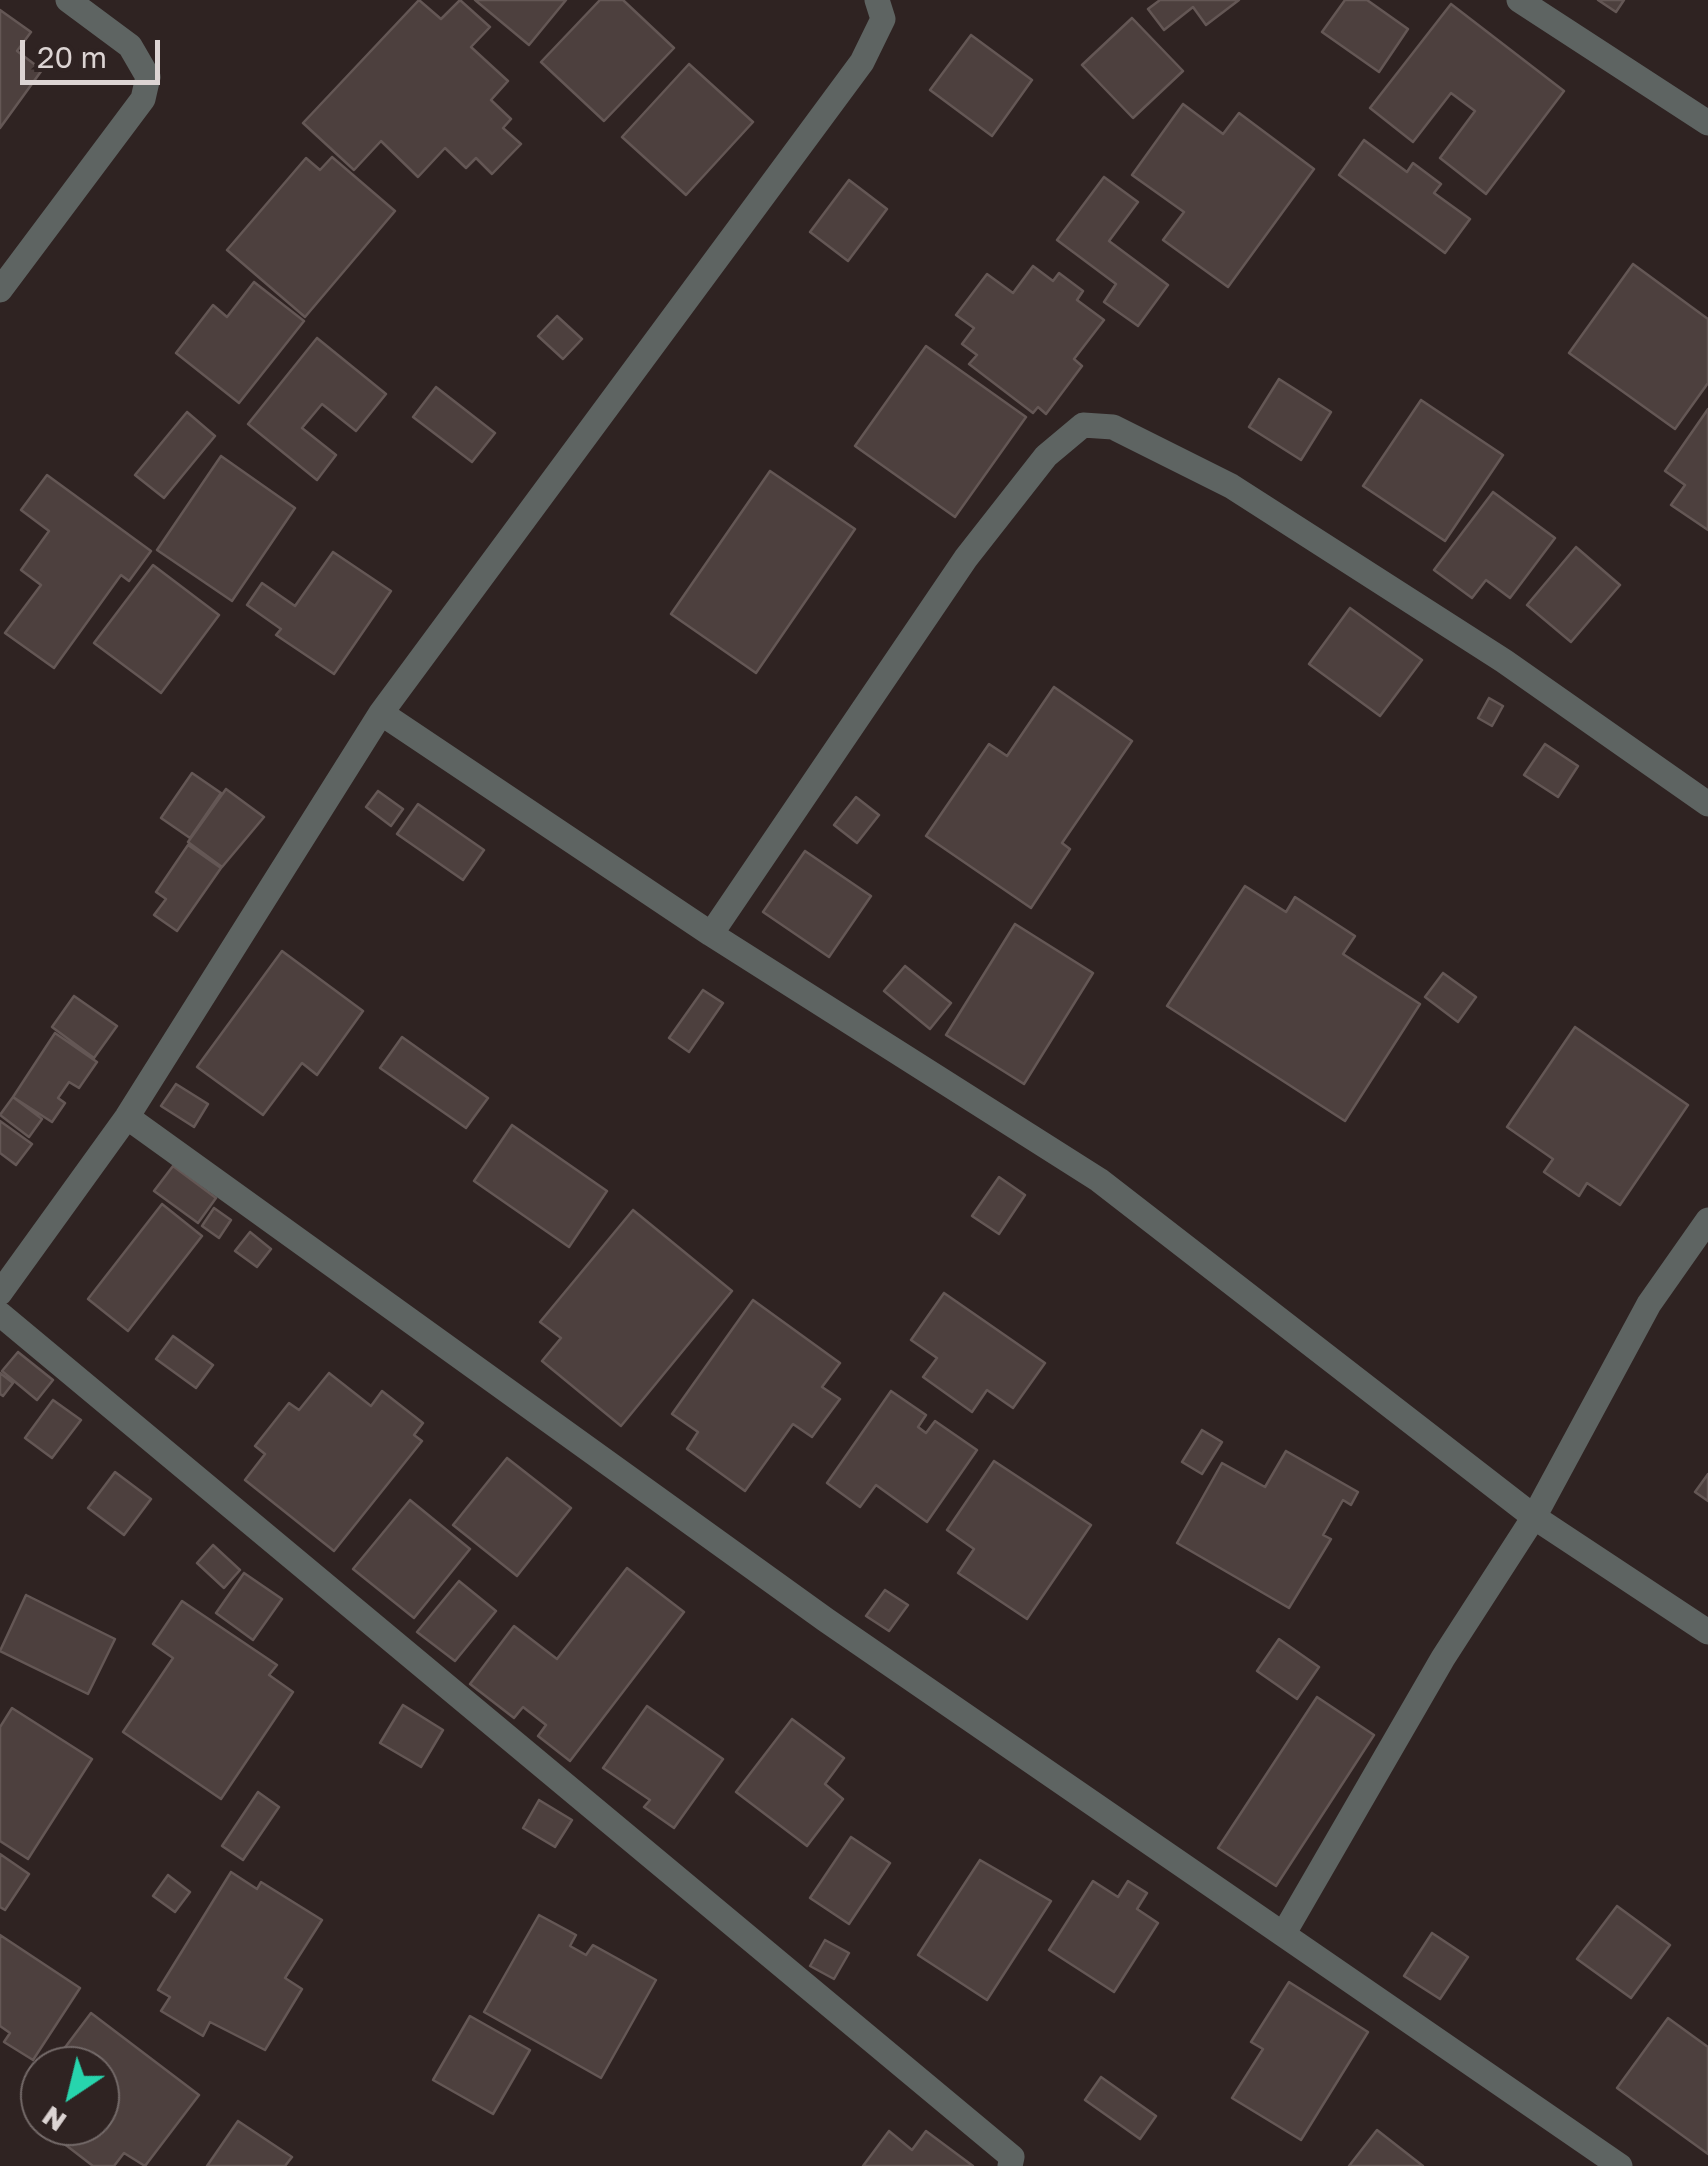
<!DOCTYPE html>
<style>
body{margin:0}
#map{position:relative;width:1708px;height:2166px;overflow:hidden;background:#2f2322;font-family:"Golos Text",sans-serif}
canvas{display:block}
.north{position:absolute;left:20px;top:2046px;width:100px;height:100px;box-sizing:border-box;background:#2f2322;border:2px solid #746a69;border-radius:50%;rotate:215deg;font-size:28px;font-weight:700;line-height:40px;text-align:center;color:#dcd4d3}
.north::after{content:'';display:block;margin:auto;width:35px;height:45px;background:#27d5ad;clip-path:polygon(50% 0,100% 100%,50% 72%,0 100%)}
.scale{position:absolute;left:20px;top:40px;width:140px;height:45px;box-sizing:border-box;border:5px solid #dcd4d3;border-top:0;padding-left:12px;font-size:30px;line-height:35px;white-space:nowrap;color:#dcd4d3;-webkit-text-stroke:8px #2f2322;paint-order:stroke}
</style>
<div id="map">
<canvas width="1708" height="2166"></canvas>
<div class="north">N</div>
<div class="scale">20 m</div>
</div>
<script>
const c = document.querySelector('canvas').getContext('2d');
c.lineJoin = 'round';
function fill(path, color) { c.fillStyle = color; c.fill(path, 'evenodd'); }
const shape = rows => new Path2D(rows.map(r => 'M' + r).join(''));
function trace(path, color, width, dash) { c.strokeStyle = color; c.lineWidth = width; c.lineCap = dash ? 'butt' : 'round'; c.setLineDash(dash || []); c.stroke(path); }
const building = shape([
 [419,0,441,19,460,0,490,27,471,47,508,81,491,100,511,119,503,128,521,144,492,174,476,158,466,168,445,148,418,177,381,141,354,170,303,123,419,0],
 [475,0,566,0,529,45,475,0],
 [600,0,623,0,674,48,604,121,541,62,600,0],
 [1160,0,1239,0,1206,25,1193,7,1164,30,1148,9,1160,0],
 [1345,0,1367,0,1408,29,1379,72,1322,32,1345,0],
 [1598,0,1624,0,1616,12,1598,0],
 [1451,4,1564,91,1486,194,1440,158,1475,111,1451,93,1413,142,1370,108,1451,4],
 [0,10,31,32,17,51,42,70,0,128,0,10],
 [1132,18,1183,71,1133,118,1082,65,1132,18],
 [971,35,1032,80,992,136,930,90,971,35],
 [689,64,753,122,686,195,622,137,689,64],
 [1183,104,1223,134,1239,113,1314,169,1228,287,1163,240,1184,212,1132,175,1183,104],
 [1364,140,1407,172,1413,163,1441,184,1434,193,1470,219,1445,253,1339,175,1364,140],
 [332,157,395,211,305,317,227,250,306,158,320,170,332,157],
 [1104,177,1138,202,1109,241,1168,285,1138,326,1104,302,1116,284,1057,240,1104,177],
 [849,180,887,209,848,261,810,232,849,180],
 [1633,264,1708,319,1708,383,1675,429,1569,353,1633,264],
 [1033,266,1053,281,1059,273,1083,291,1077,300,1104,320,1074,359,1082,366,1046,414,1038,407,1033,413,969,364,977,355,962,344,974,328,956,315,987,274,1013,293,1033,266],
 [254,282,304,321,239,403,176,353,213,305,227,317,254,282],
 [557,316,582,339,563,359,538,336,557,316],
 [317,338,386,394,356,431,322,404,302,428,336,455,317,480,248,424,317,338],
 [926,346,1026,417,955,517,855,446,926,346],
 [1279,379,1331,412,1301,460,1249,427,1279,379],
 [436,387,495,433,472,462,413,417,436,387],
 [1421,400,1503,455,1445,541,1363,486,1421,400],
 [1708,409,1708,530,1671,505,1685,485,1665,471,1708,409],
 [187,412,215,436,164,498,135,475,187,412],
 [221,456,295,508,232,601,157,550,221,456],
 [770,471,855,529,756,673,671,614,770,471],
 [47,475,151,551,129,581,121,575,54,668,5,633,41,585,21,570,49,531,21,510,47,475],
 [1493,492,1555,538,1510,598,1486,580,1472,598,1434,570,1493,492],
 [1576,547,1620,585,1571,642,1527,605,1576,547],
 [333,552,391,591,334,674,276,635,281,629,247,605,262,583,295,606,333,552],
 [153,565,219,615,161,693,94,643,153,565],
 [1350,608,1422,660,1380,716,1309,664,1350,608],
 [1054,687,1132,741,1062,843,1070,849,1031,908,926,836,989,744,1007,756,1054,687],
 [1489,698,1503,706,1492,726,1478,718,1489,698],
 [1545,744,1578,766,1558,797,1524,775,1545,744],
 [192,773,221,793,190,838,161,818,192,773],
 [226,789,264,817,222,867,188,842,226,789],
 [378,791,403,809,391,826,366,807,378,791],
 [856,797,879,815,857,843,834,825,856,797],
 [418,804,484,850,463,880,397,834,418,804],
 [188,845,221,868,177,931,154,915,166,899,156,892,188,845],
 [805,851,871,896,829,957,763,912,805,851],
 [1245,886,1286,912,1295,897,1355,936,1343,954,1420,1004,1345,1121,1167,1006,1245,886],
 [1015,924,1093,973,1024,1084,946,1035,1015,924],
 [282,951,363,1011,317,1075,302,1063,263,1115,197,1067,282,951],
 [905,966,951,1003,930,1029,884,991,905,966],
 [1443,973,1476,997,1458,1022,1425,997,1443,973],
 [703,990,723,1003,689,1052,669,1038,703,990],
 [74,996,117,1026,94,1058,52,1027,74,996],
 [1575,1027,1688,1105,1620,1205,1587,1183,1579,1196,1544,1172,1553,1159,1507,1127,1575,1027],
 [55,1033,97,1062,79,1088,69,1082,58,1098,65,1103,52,1122,13,1097,55,1033],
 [402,1037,488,1098,466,1128,380,1068,402,1037],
 [176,1084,208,1104,194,1127,161,1106,176,1084],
 [13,1097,42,1119,29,1137,0,1115,13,1097],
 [0,1121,32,1144,16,1165,0,1153,0,1121],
 [512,1125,607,1191,569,1247,474,1181,512,1125],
 [173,1166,216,1198,198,1223,154,1191,173,1166],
 [999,1177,1025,1195,999,1234,972,1216,999,1177],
 [162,1204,202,1236,128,1331,88,1299,162,1204],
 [214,1208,231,1220,219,1238,202,1226,214,1208],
 [633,1210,732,1291,621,1426,542,1361,561,1338,540,1322,633,1210],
 [250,1232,271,1249,257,1267,235,1251,250,1232],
 [944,1293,1045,1363,1013,1408,987,1390,972,1412,923,1377,937,1358,911,1340,944,1293],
 [753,1300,840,1363,822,1387,840,1399,812,1437,793,1424,745,1491,687,1449,698,1432,672,1414,753,1300],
 [173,1336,213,1365,196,1388,156,1359,173,1336],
 [18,1352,53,1380,37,1400,2,1371,18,1352],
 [0,1373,13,1383,3,1396,0,1394,0,1373],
 [329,1373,371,1406,382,1391,423,1423,414,1435,422,1441,334,1551,245,1480,265,1454,255,1446,289,1403,299,1410,329,1373],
 [891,1391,926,1415,918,1427,926,1433,935,1421,977,1450,927,1522,876,1485,860,1507,827,1483,891,1391],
 [53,1400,81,1420,52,1458,25,1438,53,1400],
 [1202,1430,1222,1442,1202,1474,1182,1462,1202,1430],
 [1286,1451,1358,1492,1351,1505,1343,1500,1323,1535,1331,1539,1289,1608,1177,1543,1222,1463,1265,1487,1286,1451],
 [507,1458,571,1508,517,1576,453,1525,507,1458],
 [994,1461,1091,1525,1027,1619,958,1573,974,1549,947,1530,994,1461],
 [115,1472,151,1499,124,1535,88,1508,115,1472],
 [1708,1474,1708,1501,1695,1492,1708,1474],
 [410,1500,470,1549,414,1618,353,1569,410,1500],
 [213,1545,240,1570,224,1588,197,1563,213,1545],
 [627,1568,684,1612,570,1761,538,1736,546,1725,523,1707,514,1718,470,1684,514,1626,557,1659,627,1568],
 [244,1573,282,1599,253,1640,216,1613,244,1573],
 [459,1581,496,1611,455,1661,417,1632,459,1581],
 [885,1590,908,1605,889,1631,866,1616,885,1590],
 [26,1595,115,1639,88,1694,0,1651,26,1595],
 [182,1601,277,1665,269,1675,293,1692,221,1799,123,1732,173,1658,153,1644,182,1601],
 [1279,1639,1319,1667,1297,1699,1257,1671,1279,1639],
 [1317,1697,1374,1735,1276,1886,1218,1848,1317,1697],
 [403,1705,443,1730,421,1767,380,1743,403,1705],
 [647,1706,723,1759,674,1828,644,1807,650,1800,603,1768,647,1706],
 [12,1708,92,1759,28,1859,0,1841,0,1727,12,1708],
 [792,1719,844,1758,825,1784,843,1799,807,1846,736,1792,792,1719],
 [258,1792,279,1807,243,1860,222,1846,258,1792],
 [539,1800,572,1820,555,1847,523,1828,539,1800],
 [851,1837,890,1863,849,1924,810,1898,851,1837],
 [0,1854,29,1874,5,1910,0,1907,0,1854],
 [980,1860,1051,1901,987,2000,918,1955,980,1860],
 [231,1872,257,1889,261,1882,322,1920,285,1978,302,1989,265,2050,210,2022,203,2036,161,2011,170,1997,158,1990,231,1872],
 [168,1875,190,1892,175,1912,153,1896,168,1875],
 [1093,1881,1118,1897,1128,1881,1147,1893,1137,1909,1158,1923,1114,1992,1049,1950,1093,1881],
 [1617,1906,1670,1945,1631,1998,1577,1959,1617,1906],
 [539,1915,576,1935,570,1946,586,1955,593,1945,656,1980,601,2078,484,2012,539,1915],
 [1432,1933,1468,1957,1440,1999,1404,1976,1432,1933],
 [0,1935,80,1988,33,2060,4,2042,10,2033,0,2026,0,1935],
 [825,1940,849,1953,834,1979,810,1966,825,1940],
 [1289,1982,1368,2032,1301,2140,1232,2098,1263,2049,1251,2042,1289,1982],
 [91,2013,199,2095,145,2166,124,2153,114,2166,93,2166,45,2129,100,2126,100,2066,51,2066,91,2013],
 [470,2016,530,2050,493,2114,433,2080,470,2016],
 [1668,2018,1708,2047,1708,2154,1617,2088,1668,2018],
 [1101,2077,1156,2116,1140,2139,1085,2100,1101,2077],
 [238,2121,292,2157,285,2166,207,2166,238,2121],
 [1377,2130,1423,2166,1349,2166,1377,2130],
 [889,2131,912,2150,926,2131,973,2166,863,2166,889,2131]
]);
fill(building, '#4d403e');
trace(building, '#645755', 2.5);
trace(shape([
 [1519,0,1708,123],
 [0,290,143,99,148,77,130,46,68,0],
 [381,713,711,934,1099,1180,1534,1517,1708,1632],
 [711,934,966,558,1046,456,1083,425,1113,427,1231,486,1504,661,1708,804],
 [127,1117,826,1620,1620,2166],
 [0,1293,127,1117,381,713,862,62,883,19,877,0],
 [0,1314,1012,2157,1010,2166],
 [1284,1933,1443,1658,1534,1517,1649,1304,1708,1220]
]), '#5e6462', 25);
</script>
